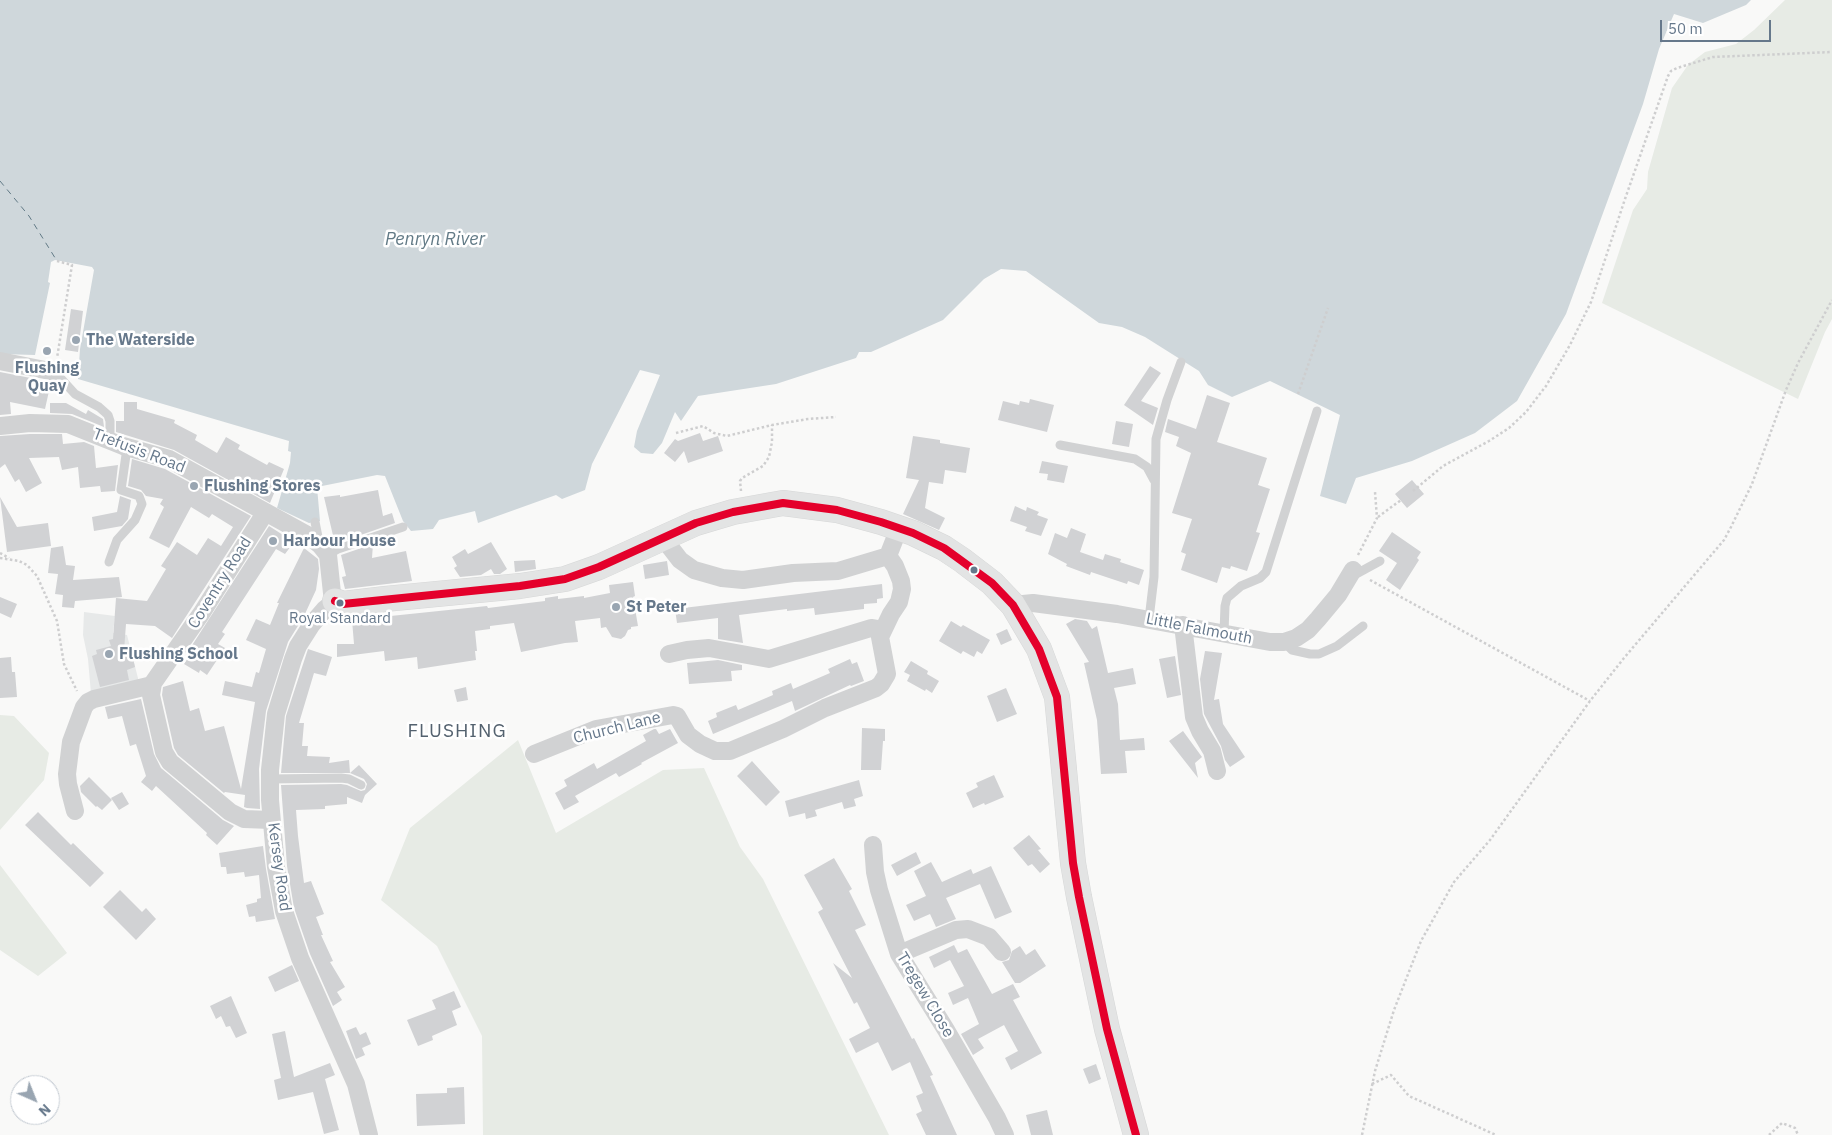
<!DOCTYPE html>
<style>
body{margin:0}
#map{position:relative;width:1832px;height:1135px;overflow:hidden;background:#f9f9f8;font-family:"IBM Plex Sans",sans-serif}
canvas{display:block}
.north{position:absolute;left:10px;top:1075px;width:50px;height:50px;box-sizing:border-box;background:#fff;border:1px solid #c2c9d1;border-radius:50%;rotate:136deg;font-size:14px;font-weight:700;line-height:20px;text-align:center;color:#66788b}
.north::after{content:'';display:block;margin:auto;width:18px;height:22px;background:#99a5b1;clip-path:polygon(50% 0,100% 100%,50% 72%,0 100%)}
.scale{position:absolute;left:1660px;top:20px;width:111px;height:22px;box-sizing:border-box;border:2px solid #66788b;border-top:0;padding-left:6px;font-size:15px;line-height:18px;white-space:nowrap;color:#66788b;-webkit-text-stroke:4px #fff;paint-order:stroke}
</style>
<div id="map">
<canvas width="1832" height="1135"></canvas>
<div class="north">N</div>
<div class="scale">50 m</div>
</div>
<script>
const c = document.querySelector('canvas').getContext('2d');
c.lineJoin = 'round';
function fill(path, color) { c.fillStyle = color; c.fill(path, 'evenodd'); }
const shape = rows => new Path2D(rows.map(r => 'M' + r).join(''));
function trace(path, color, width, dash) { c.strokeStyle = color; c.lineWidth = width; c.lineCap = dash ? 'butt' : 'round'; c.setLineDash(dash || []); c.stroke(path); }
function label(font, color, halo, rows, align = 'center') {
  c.font = font + ' "IBM Plex Sans",sans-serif'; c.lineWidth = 5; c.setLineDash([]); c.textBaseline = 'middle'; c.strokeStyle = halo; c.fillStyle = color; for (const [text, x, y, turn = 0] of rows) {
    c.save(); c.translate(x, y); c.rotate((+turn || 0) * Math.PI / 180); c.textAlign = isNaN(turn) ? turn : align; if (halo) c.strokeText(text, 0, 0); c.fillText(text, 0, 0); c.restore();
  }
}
fill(shape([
 [84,612,115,616,113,633,127,635,140,686,91,694,88,659,83,635]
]), '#e7e9e9');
fill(shape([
 [1785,0,1832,0,1832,319,1825,332,1798,399,1602,303,1633,210,1647,189,1648,172,1672,88,1688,65,1705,52,1736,44,1754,30],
 [0,715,14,716,49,753,44,780,0,830],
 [518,740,556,833,663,770,704,768,740,847,763,879,889,1135,483,1135,482,1036,437,946,381,900,410,828],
 [0,865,67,953,38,976,0,950]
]), '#e7ebe5');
fill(shape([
 [0,0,1751,0,1746,5,1703,23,1674,14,1659,49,1643,104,1566,314,1517,401,1475,433,1412,461,1356,478,1346,504,1320,496,1340,415,1270,381,1232,397,1208,385,1199,371,1145,337,1122,327,1099,323,1026,271,1001,269,984,279,943,320,871,352,859,352,856,358,776,384,698,396,681,421,675,412,662,443,653,454,641,453,634,447,637,431,660,375,640,370,592,464,585,490,562,499,556,495,478,523,475,511,439,520,433,529,411,531,403,521,385,476,377,475,317,487,320,521,309,523,277,508,290,463,291,452,288,451,289,441,78,379,80,349,94,270,92,267,55,260,51,262,48,282,50,283,35,355,0,354]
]), '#cfd7db');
trace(shape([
 [0,181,29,216,57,261]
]), '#627a86', 1, [6, 5]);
fill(shape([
 [71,309,83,311,78,352,65,350],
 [1150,366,1161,373,1141,401,1158,408,1153,425,1124,405],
 [0,372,51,382,45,409,10,402,11,414,0,415],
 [1207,395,1230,403,1217,442,1267,458,1258,485,1270,489,1256,532,1260,533,1247,571,1231,566,1230,569,1222,567,1217,583,1181,570,1186,554,1181,552,1192,519,1172,513,1191,453,1176,446,1179,437,1165,432,1168,419,1196,429],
 [1030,399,1054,405,1047,432,998,420,1003,401,1019,405,1020,401,1029,403],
 [124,402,137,402,137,409,175,420,174,423,197,435,195,440,217,453,226,437,240,445,238,449,267,465,269,462,284,469,270,503,174,450,116,432,116,421,124,421],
 [50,403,66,403,86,414,88,410,103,419,104,427,72,414,50,413],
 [1116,421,1133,424,1129,447,1112,444],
 [700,433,703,441,718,436,723,451,688,463,684,451,675,462,664,453,675,439,678,441],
 [30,434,62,434,63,444,84,442,94,446,96,468,118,465,115,491,101,492,100,486,80,488,78,467,62,470,59,457,29,458,42,483,26,492,19,479,15,482,5,464,0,468,0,436],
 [913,436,940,440,940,443,970,448,966,473,945,470,943,484,929,482,925,508,945,518,939,530,903,514,919,480,906,478],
 [132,459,165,469,251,516,172,638,155,626,126,624,124,651,131,650,135,667,127,670,129,680,100,687,92,656,97,654,96,650,111,646,109,640,113,639,116,598,147,601,166,569,161,566,177,542,197,555,208,538,221,546,233,527,212,514,209,518,191,507,169,548,149,538,164,507,160,504,163,499,146,496,141,490,128,486],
 [1042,461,1068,466,1064,483,1047,480,1048,474,1039,473],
 [1412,480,1424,494,1407,508,1395,494],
 [378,490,383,516,392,513,395,523,335,544,324,497,340,495,340,497],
 [120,496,131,500,128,519,122,526,94,531,92,517,117,512],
 [0,497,17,527,48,523,51,546,7,552],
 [1015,506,1026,511,1027,507,1039,512,1037,515,1048,519,1041,536,1025,531,1027,527,1010,521],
 [269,526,294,542,285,554,276,549,222,632,225,634,218,644,225,648,207,675,200,670,199,673,184,664,192,652,189,650],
 [1071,528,1086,534,1080,552,1103,560,1105,554,1121,559,1120,562,1144,570,1139,585,1128,581,1127,584,1091,572,1090,575,1066,566,1067,564,1048,554,1055,533,1067,538],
 [1392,532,1421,552,1417,558,1419,560,1400,590,1386,580,1397,563,1379,551],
 [491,542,507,569,500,574,494,574,491,569,481,575,460,577,454,568,457,566,452,557,465,549,468,554],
 [373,544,372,558,406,551,412,581,345,589,342,577,346,576,341,555],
 [63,546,66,565,75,566,73,580,119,577,122,597,75,601,74,608,62,607,63,595,55,594,58,574,48,573,51,548],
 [304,548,318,559,319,569,316,590,304,616,288,642,266,711,259,769,260,809,247,808,244,807,245,795,225,792,224,793,178,755,174,748,162,695,163,687,183,681,190,711,199,708,205,731,224,726,241,789,255,702,222,695,225,681,252,687,256,672,259,673,266,649,246,640,256,619,270,625,279,603,277,603],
 [535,560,536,569,515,572,514,561],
 [667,561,669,575,645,579,643,565],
 [633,582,635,596,633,597,638,626,631,627,631,629,628,630,625,636,621,639,612,637,606,627,601,628,600,618,575,621,578,642,565,643,521,652,514,623,490,626,490,629,475,631,477,651,475,651,476,660,418,669,417,657,385,661,384,651,337,657,337,644,354,644,352,620,487,606,488,608,512,605,545,601,545,598,558,596,558,599,584,596,584,598,610,593,609,585],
 [882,584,883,598,877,599,877,603,864,604,864,609,815,615,814,608,787,611,787,609,739,615,743,643,718,639,718,618,677,623,675,609],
 [0,597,17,604,11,618,0,613],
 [1075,619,1087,621,1092,629,1097,626,1108,673,1133,668,1136,684,1114,688,1118,704,1120,740,1144,738,1145,750,1125,751,1127,773,1101,774,1097,720,1084,663,1089,662,1066,624],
 [951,621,961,627,963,625,990,640,982,654,977,651,974,657,963,651,961,654,939,641],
 [1007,629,1012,640,1001,645,996,634],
 [308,649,332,657,326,676,314,673,299,723,304,723,302,746,308,746,307,756,330,757,329,763,349,760,350,773,359,765,377,784,365,795,362,803,347,797,347,804,325,806,325,809,296,810,298,836,304,883,311,881,324,914,316,917,323,935,321,935,333,961,330,962,345,987,337,992,342,1000,333,1006,310,954,294,908,287,866,281,785,341,784,347,785,361,791,365,790,367,784,364,779,350,773,281,773,286,716],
 [1205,651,1222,653,1214,700,1219,699,1223,724,1245,757,1230,767,1225,760,1221,746,1204,714,1200,679],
 [1175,656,1181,695,1167,698,1159,659],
 [11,657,12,672,15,672,17,697,0,698,0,658],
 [850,659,852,664,857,662,864,681,851,686,850,685,795,711,792,701,713,734,708,721,717,717,716,713,736,705,738,710,773,695,772,691,791,683,793,689,830,673,828,669],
 [718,660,742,665,742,670,731,671,732,681,689,684,687,663],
 [911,661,928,671,927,674,939,681,932,693,926,689,925,691,907,681,910,675,904,672],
 [466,687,468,700,457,702,454,690],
 [1006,688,1017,714,997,722,987,696],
 [141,699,154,754,161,768,223,820,234,826,217,845,206,835,207,833,156,786,152,791,141,782,146,776,136,744,130,746,122,716,108,719,105,707],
 [862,728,885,729,885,741,883,741,881,770,861,770],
 [654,729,656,729,659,734,670,729,678,743,641,763,642,764,619,777,616,773,575,796,579,802,564,810,555,793,567,786,564,780,594,763,597,769,646,741,643,735],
 [1183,731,1202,757,1195,763,1198,778,1169,741],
 [752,761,780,792,766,806,737,776],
 [994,775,1004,797,985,805,984,803,973,808,966,793,978,787,976,783],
 [89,777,112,800,102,810,97,806,96,807,81,792,80,786],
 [859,780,863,796,854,799,856,806,844,809,842,802,815,810,817,816,806,819,805,813,789,817,785,801],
 [122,792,129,804,119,810,111,798],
 [38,812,71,845,73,843,104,873,90,887,25,825],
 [1029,835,1041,849,1038,850,1050,864,1040,873,1032,864,1028,866,1013,848],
 [263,846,266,869,275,919,256,922,255,916,249,917,246,905,257,902,257,899,261,898,259,875,245,877,244,872,227,874,226,867,221,867,219,853],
 [916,852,921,863,897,876,891,865],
 [834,858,852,889,849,891,866,925,855,930,912,1039,914,1038,933,1075,930,1076,957,1135,926,1135,916,1114,922,1111,916,1096,923,1093,910,1062,892,1071,878,1042,856,1053,849,1039,870,1028,857,1002,854,1004,833,963,852,978,818,912,823,909,804,875],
 [931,862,942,882,971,869,973,874,991,866,1012,912,995,919,980,884,946,898,956,919,936,927,930,914,914,921,906,905,926,896,914,871],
 [120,890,142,912,146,908,156,919,136,940,103,907],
 [954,945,958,953,967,949,992,994,1013,984,1020,997,1013,1000,1042,1053,1011,1070,1005,1058,1018,1051,1004,1025,978,1039,984,1048,973,1055,961,1034,979,1024,968,998,953,1005,948,993,964,986,950,960,934,968,929,957],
 [1020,946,1026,955,1035,949,1046,966,1020,983,1015,983,1002,962,1009,960,1012,951],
 [292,965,299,981,275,992,268,977],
 [454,991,461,1007,452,1011,457,1025,432,1036,433,1040,418,1046,407,1020,436,1009,432,1000],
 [231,996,247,1033,236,1038,230,1026,226,1027,221,1016,216,1019,210,1006],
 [356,1027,360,1035,366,1032,371,1044,362,1048,365,1055,356,1059,346,1031],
 [285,1031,294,1077,330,1063,335,1075,325,1079,339,1130,324,1134,313,1092,278,1100,274,1080,281,1078,272,1034],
 [1096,1064,1101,1079,1089,1084,1083,1069],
 [464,1087,465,1124,417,1126,416,1094,447,1093,447,1088],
 [1047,1110,1053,1135,1031,1135,1026,1115]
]), '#d1d2d4');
const secondary = shape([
 [335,601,343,604,385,599,520,586,565,579,599,567,696,523,733,512,783,503,837,510,881,522,913,533,944,548,962,560,992,583,1013,605,1039,649,1057,697,1073,863,1079,897,1107,1029,1136,1135]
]);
trace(secondary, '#d6d7d7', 26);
trace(shape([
 [57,261,72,265,57,358],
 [1298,394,1328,308],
 [676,433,703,426,714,433,727,436,772,425,808,419,836,417],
 [741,491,740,481,742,478,763,466,769,457,772,442,772,425],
 [1413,491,1443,466,1489,441,1509,428,1526,412,1546,386,1570,345,1591,302,1625,199,1668,76,1671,71,1677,68,1713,57,1832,52],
 [1378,517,1401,500],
 [0,553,9,558],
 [1358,555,1377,518,1375,492],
 [0,558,19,561,27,565,37,576,57,621,64,664,77,691],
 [1370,580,1590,701],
 [1372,1084,1391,1075,1409,1096,1496,1135],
 [1362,1135,1375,1071,1394,1010,1421,941,1454,882,1490,840,1590,701,1624,658,1724,540,1731,527,1752,484,1786,390,1798,363,1832,300],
 [1769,1135,1782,1123,1795,1128,1798,1135]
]), '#cececf', 2.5, [2.5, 2.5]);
trace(shape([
 [55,372,75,394,99,407,108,415,110,421,110,441],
 [1060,445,1135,459,1147,467,1154,480],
 [315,522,319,542],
 [328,555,338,549,403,527],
 [109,562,117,540,135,520,142,504,139,496,121,490,127,448],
 [1353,570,1358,573,1380,561],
 [1149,619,1154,577,1156,439,1167,400,1181,362],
 [1224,632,1225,606,1227,598,1241,586,1260,578,1266,572,1317,411],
 [1284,642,1292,650,1310,654,1319,654,1337,646,1363,626],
 [270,779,341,778,349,779,361,785]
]), '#d1d2d3', 9);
trace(shape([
 [0,361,55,372],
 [0,426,30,423,68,424,123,446,169,459,309,536,320,545,328,555,332,593,335,601,325,609,312,624,298,646,293,659,276,714,270,770,270,800,276,867,284,911,300,958,356,1084,369,1135],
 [265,513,201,614,153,683,151,695,164,752,170,762,230,812,244,819,271,820],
 [663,538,680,560,694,570,722,578,743,580,793,573,838,571,888,556,899,528],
 [1013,605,1033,603,1117,614,1270,642,1284,642,1296,638,1308,630,1318,619,1338,595,1353,570],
 [1183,625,1194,717,1200,731,1212,751,1217,771],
 [669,654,687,650,709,648,769,659,871,628,883,630],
 [534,754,596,729,673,715,677,716,688,735,700,744,715,751,730,751,783,729,825,708,876,688,881,684,887,674,880,637,891,614,899,602,902,589,901,581,895,566,888,556],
 [75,811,68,784,67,774,71,742,84,707,88,702,94,699,152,685],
 [873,845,875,872,879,890,899,954,946,1030,997,1118,1005,1135],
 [899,954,956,930,968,929,989,937,1002,952]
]), '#d1d2d3', 18);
trace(secondary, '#e3e4e4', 25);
trace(shape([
 [335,601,343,604,520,586,565,579,599,567,696,523,733,512,783,503,837,510,881,522,913,533,944,548,992,583,1013,605,1039,649,1057,697,1073,863,1079,897,1107,1029,1136,1135]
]), '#e4002b', 8);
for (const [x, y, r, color] of [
 [76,340,5,"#99a5b1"],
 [47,351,5,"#99a5b1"],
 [194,486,5,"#99a5b1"],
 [273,541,5,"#99a5b1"],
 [974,570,4.5,"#66788b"],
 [340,603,4.5,"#66788b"],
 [616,607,5,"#99a5b1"],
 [109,654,5,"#99a5b1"]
]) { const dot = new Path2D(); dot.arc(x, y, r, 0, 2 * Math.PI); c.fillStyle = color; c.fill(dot); trace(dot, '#fff', 2); }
label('15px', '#66788b', '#fff', [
 ["Royal Standard",340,619]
]);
label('bold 16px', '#66788b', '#fff', [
 ["The Waterside",86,340],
 ["Flushing",47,368,"center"],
 ["Quay",47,386,"center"],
 ["Flushing Stores",204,486],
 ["Harbour House",283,541],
 ["St Peter",626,607],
 ["Flushing School",119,654]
], 'left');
label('16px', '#66788b', '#fff', [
 ["Trefusis Road",139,451,21],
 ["Coventry Road",220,583,-58],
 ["Little Falmouth",1199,629,11],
 ["Church Lane",617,728,-14],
 ["Kersey Road",279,867,82],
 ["Tregew Close",925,995,59]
]);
label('italic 18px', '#627a86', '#fff', [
 ["Penryn River",435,240]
]);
c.letterSpacing = '1px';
label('19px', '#54626f', '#fff', [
 ["FLUSHING",457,732]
]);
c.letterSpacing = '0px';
</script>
